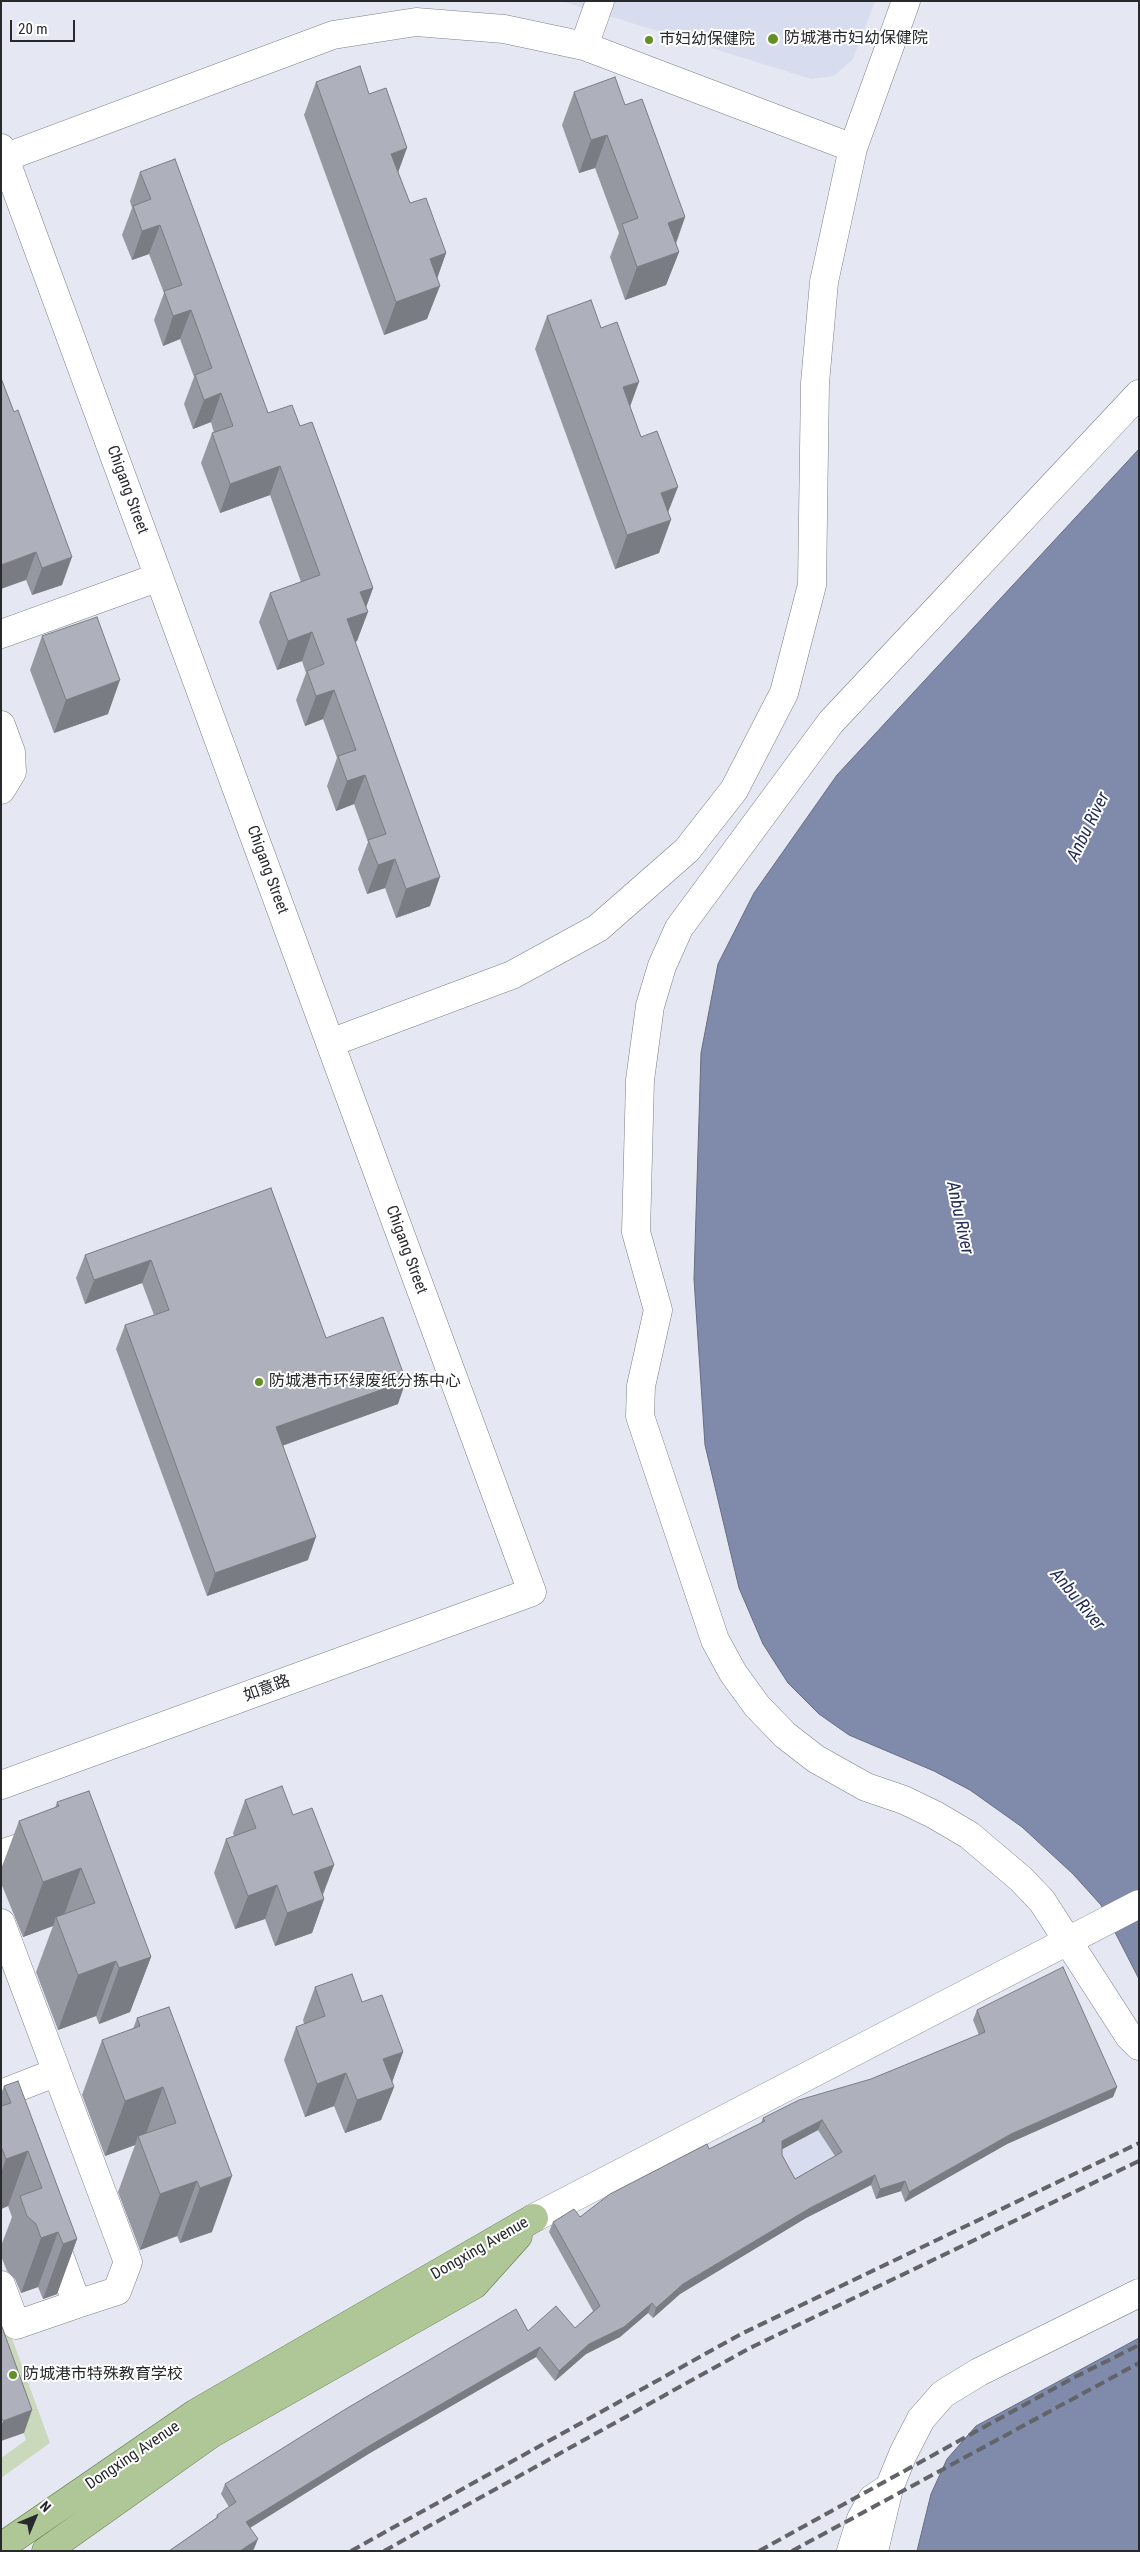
<!DOCTYPE html>
<meta charset="utf-8">
<style>
body{margin:0}
#map{position:relative;width:1140px;height:2552px;overflow:hidden;background:#e5e8f2;font-family:"Roboto Condensed",sans-serif}
canvas{display:block}
.frame{position:absolute;inset:0;border:2px solid #28292d;pointer-events:none}
.north{position:absolute;left:10px;top:2492px;width:50px;height:50px;-webkit-text-stroke:4px #fff;paint-order:stroke;rotate:45deg;font-size:14px;font-weight:700;line-height:20px;text-align:center;color:#28292d}
.north::after{content:'';display:block;margin:auto;width:18px;height:22px;background:#28292d;clip-path:polygon(50% 0,100% 100%,50% 72%,0 100%)}
.scale{position:absolute;left:10px;top:20px;width:65px;height:22px;box-sizing:border-box;border:2px solid #28292d;border-top:0;padding-left:6px;font-size:15px;line-height:18px;white-space:nowrap;color:#28292d;-webkit-text-stroke:4px #fff;paint-order:stroke}
</style>
<div id="map">
<canvas width="1140" height="2552"></canvas>
<div class="frame"></div>
<div class="north">N</div>
<div class="scale">20 m</div>
</div>
<script>
const c = document.querySelector('canvas').getContext('2d');
c.lineJoin = 'round';
function fill(path, color) { c.fillStyle = color; c.fill(path, 'evenodd'); }
const shape = rows => new Path2D(rows.map(r => 'M' + r).join(''));
function trace(path, color, width, dash) { c.strokeStyle = color; c.lineWidth = width; c.lineCap = dash ? 'butt' : 'round'; c.setLineDash(dash || []); c.stroke(path); }
function label(font, color, halo, rows, align = 'center') {
  c.font = font + ' "Roboto Condensed","Noto Sans SC",sans-serif'; c.lineWidth = 4; c.setLineDash([]); c.textBaseline = 'middle'; c.strokeStyle = halo; c.fillStyle = color; for (const [text, x, y, turn = 0] of rows) {
    c.save(); c.translate(x, y); c.rotate((+turn || 0) * Math.PI / 180); c.textAlign = isNaN(turn) ? turn : align; if (halo) c.strokeText(text, 0, 0); c.fillText(text, 0, 0); c.restore();
  }
}
fill(shape([
 [561,1,875,1,853,59,834,76,811,79],
 [812,2106,860,2184,857,2192,806,2218,759,2128]
]), '#d7ddee');
fill(shape([
 [1,2308,50,2443,1,2478,1,2458,26,2440,1,2371]
]), '#cad9bc');
const water = shape([
 [1139,449,1139,1979,1101,1905,1073,1874,1022,1827,970,1790,934,1771,849,1735,819,1714,788,1683,763,1644,739,1588,705,1445,694,1279,701,1053,718,964,754,893,837,775,1139,449],
 [1139,2338,1139,2551,917,2551,931,2494,947,2459,976,2426,1139,2338]
]);
fill(water, '#808aaa');
trace(water, '#666d84', 1);
const minor = shape([
 [584,46,600,1],
 [1,148,532,1592,1,1785],
 [1,159,333,35,416,22,504,29,584,46,853,148],
 [1139,394,831,722,679,928,662,966,650,1006,640,1080,636,1232,658,1310,641,1386,640,1416,715,1640,733,1673,757,1706,785,1735,816,1759,866,1787,904,1800,935,1815,969,1835,1021,1879,1042,1901,1129,2036,1139,2046],
 [1,634,159,577],
 [1,725,11,752,12,772,1,790],
 [330,1043,512,975,598,928,687,850,734,790,784,693,812,585,815,383,824,282,853,148,906,1],
 [1,1854,42,1840],
 [1,1923,128,2262,117,2291,77,2304,53,2238],
 [1,2094,57,2072],
 [534,2218,1139,1904],
 [1,2285,16,2325,77,2304],
 [851,2551,861,2519,872,2499,884,2491],
 [874,2551,889,2488,903,2454,921,2419,943,2394,979,2372,1139,2293]
]);
const major = shape([
 [1,2547,196,2413,534,2218],
 [46,2551,211,2434,474,2285,518,2236]
]);
trace(minor, '#7d808a', 29);
trace(major, '#5d7744', 29);
trace(minor, '#fff', 28);
trace(major, '#afc796', 28);
trace(shape([
 [351,2551,741,2334,1139,2143],
 [384,2551,748,2349,1139,2161],
 [759,2551,1073,2378,1139,2345],
 [792,2551,1139,2363]
]), '#62646a', 4, [10, 5]);
fill(shape([
 [316,82,398,172,410,203,446,253,437,279,427,319,384,335,304,115],
 [574,92,625,105,685,217,676,244,679,252,666,285,625,300,610,257,619,233,595,168,579,173,562,125],
 [140,172,268,413,300,426,373,588,366,607,357,641,355,642,430,906,396,918,385,888,367,894,358,869,368,842,354,804,336,811,327,786,337,758,323,719,305,726,296,700,306,673,302,661,277,670,259,622,270,593,301,582,270,495,220,513,201,463,212,433,214,433,211,422,193,429,184,404,194,377,180,339,163,346,154,320,164,293,149,254,132,260,122,235,132,208,130,201],
 [547,316,630,407,668,513,659,553,615,569,535,349],
 [1,378,62,585,32,595,26,580],
 [42,636,108,714,54,733,30,670],
 [271,1188,326,1338,398,1404,283,1445,308,1560,207,1596,116,1349,125,1325,154,1315,142,1283,85,1304,76,1278,85,1255],
 [245,1800,293,1815,334,1865,323,1895,324,1899,312,1933,275,1946,265,1919,235,1929,214,1873,226,1839,234,1836,233,1833],
 [57,1802,151,1957,130,2012,99,2024,96,2016,58,2030,36,1972,53,1926,23,1937,1,1883,1,1869,19,1821,55,1808],
 [315,1987,362,2002,403,2052,392,2082,394,2087,381,2120,345,2133,334,2106,305,2117,284,2060,296,2027,304,2024,303,2020],
 [169,2007,212,2232,180,2243,177,2236,140,2250,118,2192,135,2145,105,2156,82,2095,102,2040,133,2029,137,2018],
 [977,2010,1117,2087,1113,2097,1007,2144,905,2202,901,2191,876,2199,871,2185,806,2218,680,2294,653,2318,648,2313,620,2337,586,2354,555,2381,536,2357,370,2453,250,2528,254,2549,251,2551,169,2551,216,2518,217,2515,229,2507,221,2494,225,2484,528,2331,575,2328,593,2311,549,2232,553,2222,580,2217,709,2149,761,2123,763,2118,871,2079,979,2035,973,2020],
 [818,2130,835,2156,795,2179,782,2155,782,2149],
 [4,2086,77,2239,57,2294,43,2299,38,2287,21,2293,15,2279,7,2271,1,2256,1,2246,12,2217,8,2206,1,2209,1,2094]
]), '#9698a1');
fill(shape([
 [607,135,595,168,579,173,591,140],
 [407,148,395,181,391,154],
 [685,217,673,250,668,223],
 [160,225,149,254,132,260,142,231],
 [679,252,666,285,625,300,637,267],
 [446,253,434,287,430,259],
 [440,286,427,319,384,335,396,302],
 [191,310,180,339,163,346,173,316],
 [639,382,627,415,623,387],
 [221,393,211,422,193,429,204,400],
 [280,466,270,495,220,513,230,484],
 [678,487,665,520,661,493],
 [671,520,659,553,615,569,627,535],
 [36,552,26,580,1,589,1,565],
 [72,557,62,585,32,595,42,568],
 [373,588,364,613,368,612,357,641,336,649,347,619,360,592],
 [312,632,302,661,277,670,288,641],
 [120,680,108,714,54,733,66,700],
 [334,690,323,719,305,726,316,696],
 [365,775,354,804,336,811,347,781],
 [395,859,385,888,367,894,378,865],
 [440,877,430,906,396,918,406,889],
 [151,1260,142,1283,85,1304,94,1280],
 [406,1381,398,1404,268,1451,276,1427],
 [316,1537,308,1560,207,1596,215,1573],
 [334,1865,321,1898,314,1872],
 [81,1868,61,1923,56,1917,53,1926,23,1937,43,1882],
 [277,1885,265,1919,235,1929,248,1896],
 [324,1899,312,1933,275,1946,287,1913],
 [151,1957,130,2012,99,2024,119,1968],
 [116,1961,96,2016,58,2030,78,1975],
 [403,2052,391,2085,383,2059],
 [346,2073,334,2106,305,2117,317,2084],
 [163,2087,143,2142,138,2136,135,2145,105,2156,125,2101],
 [394,2087,381,2120,345,2133,357,2100],
 [1117,2087,1113,2097,1007,2144,905,2202,909,2192,1011,2134],
 [822,2120,818,2130,779,2151,782,2141],
 [28,2151,8,2206,1,2209,1,2173,6,2159],
 [875,2175,871,2185,806,2218,680,2294,653,2318,656,2308,683,2284,810,2208],
 [232,2176,212,2232,180,2243,200,2188],
 [197,2181,177,2236,140,2250,160,2194],
 [905,2181,901,2191,876,2199,880,2189],
 [58,2232,38,2287,21,2293,41,2238],
 [77,2239,57,2294,43,2299,63,2244],
 [652,2303,648,2313,620,2337,586,2354,555,2381,559,2371,589,2344],
 [540,2347,536,2357,370,2453,243,2532,246,2522,374,2443],
 [32,2410,24,2433,1,2441,1,2425,3,2421],
 [258,2539,254,2549,251,2551,240,2551]
]), '#7a7c83');
const building = shape([
 [360,66,369,94,386,88,407,148,391,154,410,203,426,198,446,253,430,259,440,286,396,302,316,82,360,66],
 [615,77,625,105,642,99,685,217,668,223,679,252,637,267,622,224,638,218,607,135,591,140,574,92,615,77],
 [175,159,268,413,292,405,300,426,312,422,373,588,360,592,368,612,347,619,440,877,406,889,395,859,378,865,368,840,386,834,365,775,347,781,338,756,356,750,334,690,316,696,307,671,324,664,312,632,288,641,270,593,320,575,280,466,230,484,212,433,233,426,221,393,204,400,195,375,212,368,191,310,173,316,164,291,182,285,160,225,142,231,133,206,151,199,140,172,175,159],
 [591,300,601,328,617,322,639,382,623,387,641,437,657,431,678,487,661,493,671,520,627,535,547,316,591,300],
 [1,378,14,412,18,410,72,557,42,568,36,552,1,565,1,378],
 [97,617,120,680,66,700,42,636,97,617],
 [271,1188,326,1338,383,1317,406,1381,276,1427,316,1537,215,1573,125,1325,169,1310,151,1260,94,1280,85,1255,271,1188],
 [282,1786,293,1815,312,1808,334,1865,314,1872,324,1899,287,1913,277,1885,248,1896,226,1839,256,1828,245,1800,282,1786],
 [89,1791,151,1957,119,1968,116,1961,78,1975,56,1917,95,1903,81,1868,43,1882,19,1821,59,1806,57,1802,89,1791],
 [1063,1967,1117,2087,1011,2134,909,2192,905,2181,880,2189,875,2175,810,2208,683,2284,656,2308,652,2303,624,2327,589,2344,559,2371,540,2347,374,2443,246,2522,258,2539,240,2551,169,2551,218,2517,217,2515,236,2502,225,2484,344,2410,516,2309,528,2331,556,2306,575,2328,600,2306,553,2222,574,2209,580,2217,610,2194,707,2144,709,2149,765,2121,763,2118,799,2100,871,2079,985,2032,977,2010,1063,1967],
 [822,2120,842,2152,795,2179,782,2155,782,2141,822,2120],
 [352,1974,362,2002,382,1995,403,2052,383,2059,394,2087,357,2100,346,2073,317,2084,296,2027,325,2016,315,1987,352,1974],
 [169,2007,232,2176,200,2188,197,2181,160,2194,138,2136,176,2123,163,2087,125,2101,102,2040,140,2026,137,2018,169,2007],
 [18,2081,77,2239,63,2244,58,2232,41,2238,36,2224,27,2216,20,2196,42,2188,28,2151,6,2159,1,2146,1,2106,11,2103,4,2086,18,2081],
 [1,2324,32,2410,3,2421,1,2416,1,2324]
]);
fill(building, '#aeb1bb');
trace(building, '#7a7c83', 1);
for (const [x, y, r, color] of [
 [773,39,6,"#629025"],
 [649,40,5,"#629025"],
 [259,1382,5,"#629025"],
 [13,2375,5,"#629025"]
]) { const dot = new Path2D(); dot.arc(x, y, r, 0, 2 * Math.PI); c.fillStyle = color; c.fill(dot); trace(dot, '#fff', 2); }
label('16px', '#28292d', '#fff', [
 ["防城港市妇幼保健院",784,39],
 ["巿妇幼保健院",659,40],
 ["防城港市环绿废纸分拣中心",269,1382],
 ["防城港市特殊教育学校",23,2375]
], 'left');
label('16px', '#28292d', '#fff', [
 ["Chigang Street",127,490,70],
 ["Chigang Street",267,870,70],
 ["Chigang Street",406,1250,70],
 ["如意路",267,1689,-20],
 ["Dongxing Avenue",480,2249,-30],
 ["Dongxing Avenue",133,2456,-34]
]);
label('italic 18px', '#232d59', '#fff', [
 ["Anbu River",1089,827,-64],
 ["Anbu River",959,1218,78],
 ["Anbu River",1077,1600,50]
]);
</script>
